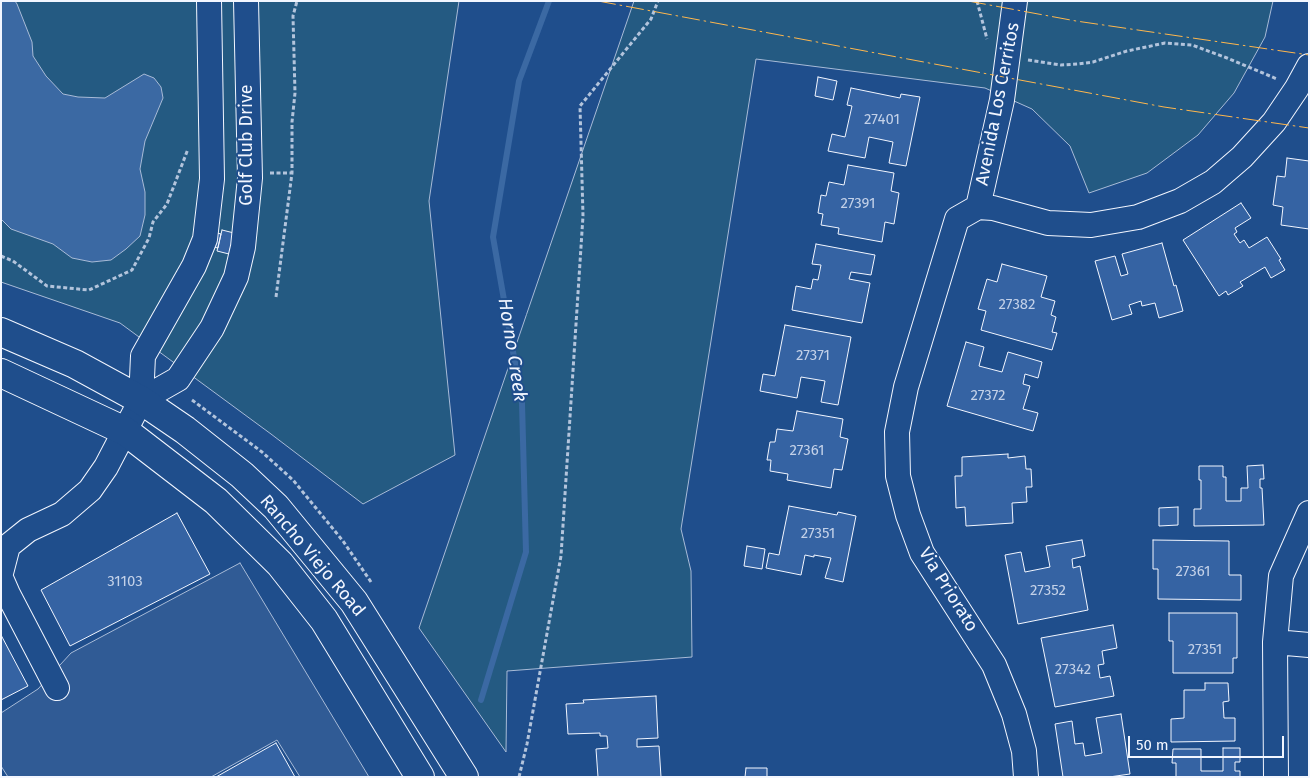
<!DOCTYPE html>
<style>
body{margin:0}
#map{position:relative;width:1310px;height:778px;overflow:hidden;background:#1f4e8c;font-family:"Fira Sans",sans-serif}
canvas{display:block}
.frame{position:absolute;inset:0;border:2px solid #f2f6ff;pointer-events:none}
.scale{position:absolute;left:1128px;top:736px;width:156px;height:22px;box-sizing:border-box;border:2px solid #f2f6ff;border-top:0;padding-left:6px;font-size:15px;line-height:18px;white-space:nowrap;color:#f2f6ff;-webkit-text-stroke:4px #1f4e8c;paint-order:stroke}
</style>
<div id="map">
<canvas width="1310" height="778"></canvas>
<div class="frame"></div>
<div class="scale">50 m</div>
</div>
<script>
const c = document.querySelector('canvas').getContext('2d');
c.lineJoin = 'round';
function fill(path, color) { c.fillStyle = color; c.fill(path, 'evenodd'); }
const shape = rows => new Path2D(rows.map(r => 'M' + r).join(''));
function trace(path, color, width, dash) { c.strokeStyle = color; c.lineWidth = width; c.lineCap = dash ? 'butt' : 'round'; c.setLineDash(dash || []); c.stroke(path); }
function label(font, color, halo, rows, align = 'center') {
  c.font = font + ' "Fira Sans",sans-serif'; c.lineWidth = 4; c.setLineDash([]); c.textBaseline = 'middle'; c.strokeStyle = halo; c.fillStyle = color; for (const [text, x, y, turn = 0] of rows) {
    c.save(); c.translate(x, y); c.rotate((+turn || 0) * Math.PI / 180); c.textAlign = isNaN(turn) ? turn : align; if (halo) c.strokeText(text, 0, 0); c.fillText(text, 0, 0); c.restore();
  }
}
const green = shape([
 [1,1,459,1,429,201,455,455,363,504,271,434,120,323,1,282,1,1],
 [634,1,1273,1,1265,37,1234,93,1198,135,1147,173,1089,193,1070,146,1032,109,985,88,756,59,681,529,691,571,692,657,507,671,506,752,419,628,634,1]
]);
fill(green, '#245a82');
trace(green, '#a8bbd7', 1);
const parking = shape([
 [240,563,369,777,300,777,277,740,211,777,8,777,1,766,1,713,38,689,71,653,240,563]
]);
fill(parking, '#305b95');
trace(parking, '#a8bbd7', 1);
const water = shape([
 [1,1,15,1,17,4,32,42,33,56,46,76,63,94,78,97,105,98,144,74,154,78,161,87,163,98,145,141,140,169,145,192,145,215,140,236,126,249,111,260,92,262,72,258,53,244,11,229,1,219,1,1]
]);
fill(water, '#3b69a3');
trace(water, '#a8bbd7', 1);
trace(shape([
 [481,700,526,552,522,403,493,237,519,81,549,1]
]), '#3b69a3', 6);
const building = shape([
 [818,77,837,81,833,100,815,96,818,77],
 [851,88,900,98,901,94,920,97,906,166,889,163,893,142,869,137,865,158,828,151,832,134,845,137,852,106,847,105,851,88],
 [1287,158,1309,161,1309,229,1281,225,1283,207,1273,205,1277,176,1285,177,1287,158],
 [848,165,894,173,891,191,899,193,894,224,885,222,882,242,838,234,839,228,821,225,823,214,818,213,821,195,826,196,829,182,844,185,848,165],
 [1241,203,1251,218,1235,228,1237,232,1234,234,1240,243,1244,240,1249,248,1267,237,1281,259,1279,260,1285,270,1271,278,1265,267,1240,282,1243,286,1228,295,1226,291,1219,296,1183,240,1241,203],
 [206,230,221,234,218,248,202,245,206,230],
 [222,230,234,233,229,254,217,251,222,230],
 [1162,243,1174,286,1176,285,1183,311,1159,318,1155,303,1142,306,1141,301,1129,305,1132,314,1112,320,1095,261,1115,256,1121,276,1128,274,1122,254,1162,243],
 [816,244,875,255,871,275,851,272,849,279,870,283,862,323,792,310,796,286,811,289,813,279,818,280,821,265,812,264,816,244],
 [1002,264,1047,276,1041,297,1055,301,1051,315,1056,317,1052,332,1057,333,1052,350,981,330,986,311,978,309,987,279,997,282,1002,264],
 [785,325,851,337,838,405,821,402,825,381,801,377,797,398,760,391,763,374,775,376,785,325],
 [966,342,984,347,979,366,1002,372,1008,352,1042,362,1038,378,1025,374,1023,384,1030,386,1023,409,1038,413,1033,431,947,406,966,342],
 [797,411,843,419,840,437,848,439,842,470,834,469,831,488,787,480,788,474,770,471,771,460,767,460,770,442,775,442,777,429,793,431,797,411],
 [1008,454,1008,458,1025,456,1026,469,1031,469,1032,487,1026,487,1027,502,1012,503,1013,523,966,526,965,507,956,508,955,476,962,476,962,457,1008,454],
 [1263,465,1264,479,1260,479,1260,488,1262,488,1264,525,1194,526,1194,509,1201,509,1201,480,1199,480,1199,466,1223,466,1223,477,1226,477,1226,501,1241,501,1241,488,1248,488,1247,466,1263,465],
 [789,506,837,515,838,512,856,516,843,582,825,578,831,558,814,555,814,557,805,555,801,575,766,568,769,553,779,555,789,506],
 [1178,507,1178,525,1159,526,1159,508,1178,507],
 [177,513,210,574,70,646,41,590,177,513],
 [1082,540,1085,556,1072,559,1073,568,1080,566,1088,610,1018,624,1005,555,1021,552,1025,572,1050,567,1046,546,1082,540],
 [1153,540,1229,541,1229,575,1241,575,1241,600,1158,599,1158,569,1153,569,1153,540],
 [747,546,765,549,762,569,744,566,747,546],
 [1169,613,1237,613,1237,658,1233,658,1233,673,1173,673,1173,641,1169,641,1169,613],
 [1113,625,1117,648,1102,651,1104,664,1098,665,1100,678,1110,676,1114,696,1055,707,1041,638,1113,625],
 [1,635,28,686,1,700,1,635],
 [1205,683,1228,683,1229,701,1223,702,1224,718,1235,718,1235,741,1171,742,1171,719,1184,718,1184,690,1205,690,1205,683],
 [656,696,658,738,637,739,637,747,659,746,661,777,598,777,596,749,608,748,607,736,600,736,600,733,568,734,566,704,584,703,583,700,656,696],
 [1121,714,1130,774,1109,777,1063,777,1055,724,1072,721,1075,744,1083,743,1085,756,1102,753,1096,718,1121,714],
 [276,743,295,777,216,777,276,743],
 [1223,748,1240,748,1240,762,1235,762,1235,771,1240,771,1240,777,1176,777,1176,763,1172,763,1173,749,1201,749,1201,771,1223,771,1223,748],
 [746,768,767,768,767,777,745,777,746,768]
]);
fill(building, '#3563a3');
trace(building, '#f2f6ff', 1);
const minor = shape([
 [978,207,957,219,906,387,897,432,898,476,908,515,922,553,994,665,1014,714,1024,751,1026,777],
 [978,207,993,208,1048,223,1091,225,1138,217,1180,201,1213,182,1242,157,1274,122,1297,88,1309,66],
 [978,207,1002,100,1015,1],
 [141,400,178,379,212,328,236,277,243,247,250,178,246,1],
 [1,573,8,546,28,530,62,514,90,490,106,467,141,400,143,356,194,266,205,239,212,179,209,1],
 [1,578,8,594,57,688],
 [1275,642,1309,645],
 [1276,777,1275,642,1281,576,1309,513]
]);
const major = shape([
 [1,332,75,364,141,400,185,430,242,475,276,507,354,602,464,777],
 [1,373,125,431,216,501,280,564,324,620,420,777]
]);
trace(minor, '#f2f6ff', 26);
trace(major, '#f2f6ff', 30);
trace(shape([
 [977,1,987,39],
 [1028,60,1061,65,1078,64,1093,62,1127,51,1165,43,1192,45,1227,58,1277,79],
 [270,173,292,173],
 [1,256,13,261,47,286,89,290,132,270,149,238,153,222,167,204,188,149],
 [276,297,292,173,292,122,295,93,293,16,297,1],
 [192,400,262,452,293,480,343,541,371,582],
 [519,777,527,744,561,556,583,216,580,106,651,19,658,1]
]), '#b3c4dc', 3, [4, 2.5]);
trace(minor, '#1f4e8c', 24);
trace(major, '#1f4e8c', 28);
trace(shape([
 [598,1,1164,107,1309,128],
 [968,1,1076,21,1309,55]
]), '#ffb74d', 1, [18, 4, 2.5, 4]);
label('15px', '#c3d1e8', null, [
 ["27401",882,120],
 ["27391",858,204],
 ["27382",1017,305],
 ["27371",813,356],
 ["27372",988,396],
 ["27361",807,451],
 ["27351",818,534],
 ["27361",1193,572],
 ["31103",125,582],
 ["27352",1048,591],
 ["27351",1205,650],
 ["27342",1073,670]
]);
label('18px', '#f2f6ff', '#1f4e8c', [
 ["Avenida Los Cerritos",998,104,-79],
 ["Golf Club Drive",247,145,-90],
 ["Rancho Viejo Road",312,556,50],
 ["Via Priorato",948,590,58]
]);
label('italic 19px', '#f2f6ff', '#1f4e8c', [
 ["Horno Creek",512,350,81]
]);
</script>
